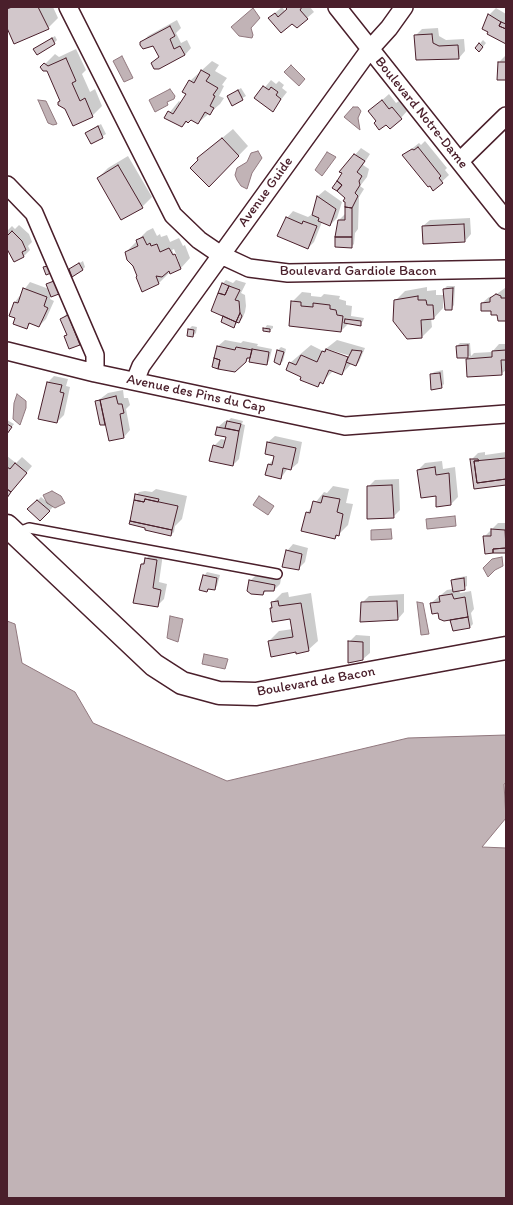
<!DOCTYPE html>
<style>
body{margin:0}
#map{position:relative;width:513px;height:1205px;overflow:hidden;background:#fff;font-family:Itim,sans-serif}
canvas{display:block}
.frame{position:absolute;inset:0;border:8px solid #4a1f2b;pointer-events:none}
</style>
<div id="map">
<canvas width="513" height="1205"></canvas>
<div class="frame"></div>
</div>
<script>
const c = document.querySelector('canvas').getContext('2d');
c.lineJoin = 'round';
function fill(path, color) { c.fillStyle = color; c.fill(path, 'evenodd'); }
const shape = rows => new Path2D(rows.map(r => 'M' + r).join(''));
function trace(path, color, width, dash) { c.strokeStyle = color; c.lineWidth = width; c.lineCap = dash ? 'butt' : 'round'; c.setLineDash(dash || []); c.stroke(path); }
function label(font, color, halo, rows, align = 'center') {
  c.font = font + ' Itim,sans-serif'; c.lineWidth = 3.5; c.setLineDash([]); c.textBaseline = 'middle'; c.strokeStyle = halo; c.fillStyle = color; for (const [text, x, y, turn = 0] of rows) {
    c.save(); c.translate(x, y); c.rotate((+turn || 0) * Math.PI / 180); c.textAlign = isNaN(turn) ? turn : align; if (halo) c.strokeText(text, 0, 0); c.fillText(text, 0, 0); c.restore();
  }
}
const water = shape([
 [253,8,260,18,251,28,253,35,252,38,239,36,231,27,253,8],
 [122,56,133,78,124,82,113,61,122,56],
 [291,65,305,79,299,86,284,72,291,65],
 [170,89,175,96,174,99,167,102,168,105,155,112,149,100,170,89],
 [38,100,46,101,57,124,53,125,48,123,38,100],
 [353,107,358,107,361,111,358,118,360,130,344,117,353,107],
 [258,151,262,158,252,173,247,189,241,186,237,180,235,175,237,168,247,162,251,153,258,151],
 [327,152,336,157,322,176,315,170,327,152],
 [17,394,26,401,26,408,20,425,13,419,14,403,17,394],
 [52,491,61,496,65,503,55,508,47,503,43,495,52,491],
 [259,496,274,506,268,515,253,505,259,496],
 [455,516,456,526,427,529,426,519,455,516],
 [391,529,392,539,371,540,371,530,391,529],
 [502,557,503,566,495,570,488,577,483,568,492,559,502,557],
 [417,602,423,603,429,634,421,635,417,602],
 [170,616,183,619,178,642,167,638,170,616],
 [7,621,15,624,22,663,75,692,93,723,227,781,408,738,506,735,506,783,504,784,506,818,482,847,506,848,506,1198,7,1198,7,621],
 [204,654,228,659,225,669,202,664,204,654]
]);
fill(water, '#c1b3b6');
trace(water, '#91787e', 1);
fill(shape([
 [7,7,53,7,58,18,48,28,7,26],
 [282,7,285,11,288,9,286,7,310,7,314,12,307,18,292,23,269,18],
 [496,8,506,14,506,42,489,15],
 [177,20,181,28,176,33,181,43,187,40,191,48,185,55,152,63,160,56,154,45,141,43,148,36],
 [438,28,439,36,446,40,464,39,465,51,459,58,415,36,422,29],
 [55,36,57,40,54,43,38,46],
 [483,40,486,43,482,48,476,48],
 [76,49,86,70,82,74,90,92,95,89,102,106,92,116,73,124,47,70,41,68,55,54,59,57],
 [505,56,506,56,506,79,499,62],
 [212,61,219,65,215,71,227,78,222,85,224,86,219,96,224,98,220,104,198,123,191,119,182,126,165,118,179,101,181,103,187,94,190,81],
 [271,80,276,84,279,81,284,85,282,88,287,92,273,110,256,98],
 [241,88,246,96,232,104,228,96],
 [389,94,396,103,399,101,407,111,401,118,387,123,377,121,370,111],
 [101,124,106,134,91,143,86,133],
 [233,129,248,146,209,186,198,158],
 [425,141,447,168,445,170,449,175,434,189,404,155,419,143,421,145],
 [361,148,370,154,363,165,369,169,367,177,360,186,364,189,359,197,358,229,355,233,354,244,351,247,339,220,346,213,347,198,343,173,341,171],
 [128,156,152,197,142,207,98,178,108,168],
 [325,190,342,202,337,218,330,225,322,222,314,242,308,248,287,218,293,211,308,217,311,215,313,215,318,196],
 [470,218,471,234,465,241,423,226,430,220],
 [19,225,29,234,32,242,28,246,30,250,23,257,7,248,7,231,12,226,15,229],
 [153,228,157,236,160,234,161,237,167,235,170,242,179,238,183,246,185,245,190,258,181,268,171,272,170,269,168,271,169,273,159,283,142,291,138,276,126,252,147,231],
 [174,249,179,262,178,263,172,250],
 [83,261,85,267,82,270,70,269],
 [57,279,62,290,51,296,50,299,54,301,46,319,39,326,31,323,26,328,17,318,10,315,15,302,30,282,49,289,48,285],
 [226,280,233,283,236,280,246,283,241,293,245,295,246,306,245,312,242,319,233,327,224,316,212,310,223,283],
 [447,286,455,286,454,305,451,309,444,289],
 [427,287,427,291,436,290,436,295,443,295,443,308,434,318,431,318,432,327,422,337,395,301,405,291],
 [505,288,506,289,506,320,482,303,489,297,494,296],
 [302,292,311,293,311,296,321,297,324,294,340,296,339,299,346,301,346,305,352,306,351,316,364,318,363,321,360,325,349,323,341,331,292,302],
 [68,312,86,337,80,344,65,337,68,334,62,319],
 [267,325,273,326,273,328,269,331,264,330],
 [192,326,197,327,196,333,193,336,189,329],
 [225,340,241,343,243,341,258,344,257,346,272,349,269,361,266,364,252,355,235,371,218,346],
 [337,340,365,348,359,362,356,365,352,363,342,374,333,371,318,386,302,376,290,363,311,345,323,351],
 [327,349,354,357,353,359,327,351],
 [460,343,470,343,471,356,474,353,492,352,499,344,506,344,506,370,501,374,467,359,470,356,458,357,457,346],
 [281,347,286,349,283,361,280,364,275,361,278,350],
 [443,370,444,384,441,387,431,375,434,372],
 [54,376,68,379,66,386,70,387,64,415,57,422,40,418,48,382],
 [123,390,124,398,128,398,130,405,126,409,130,430,124,437,109,440,106,423,101,424,96,402,108,393],
 [231,418,243,421,242,424,245,425,239,459,233,465,214,446,221,439,226,440,227,436,218,427,225,421,228,421],
 [7,420,14,424,7,433],
 [275,436,302,442,298,463,291,469,288,468,281,478,268,465,274,459,275,455,268,442],
 [485,452,485,455,506,452,506,484,471,460,478,453],
 [7,456,16,463,22,457,32,466,7,497],
 [442,461,443,469,455,467,458,497,451,504,437,506,437,495,418,470,425,463],
 [399,479,400,510,393,517,368,487,375,480],
 [333,486,349,489,346,503,353,504,348,525,335,538,307,513,324,492,327,493],
 [156,489,187,496,182,519,175,526,174,532,171,535,136,495,139,492,145,491,152,492],
 [41,497,53,507,40,520,29,509],
 [498,523,506,523,506,552,484,537],
 [293,544,308,548,305,562,298,569,287,551],
 [152,552,163,554,159,582,167,584,164,599,158,605,142,564],
 [207,572,220,575,217,586,214,589,209,588,207,591,204,576],
 [257,574,281,579,280,584,274,590,267,590,263,594,250,581],
 [467,576,467,586,459,590,460,593,471,591,474,609,471,613,473,624,470,627,451,620,439,612,431,603,447,590,453,589,452,581,455,578],
 [288,592,289,597,311,593,318,641,308,650,297,651,269,641,279,631,293,629,291,618,271,609,272,607,272,603,282,593],
 [404,594,404,612,398,619,362,603,369,596],
 [356,635,370,636,370,653,363,659,349,642]
]), '#0003');
const building = shape([
 [12,7,38,7,49,29,14,44,7,28,7,9,12,7],
 [285,7,302,7,300,10,308,19,297,28,292,24,281,33,268,18,275,13,278,17,287,9,285,7],
 [488,14,501,22,499,26,506,29,506,44,487,34,488,32,482,29,488,14],
 [501,22,506,24,506,29,499,26,501,22],
 [170,26,175,36,170,39,174,49,180,46,185,55,159,69,154,69,151,63,159,57,153,46,143,49,140,45,140,42,170,26],
 [432,34,433,43,439,46,458,45,459,59,416,60,414,35,432,34],
 [52,38,55,44,37,55,33,49,52,38],
 [479,43,483,47,479,52,475,48,479,43],
 [66,58,76,81,72,83,80,101,85,98,93,117,73,126,65,109,58,105,58,102,60,101,47,71,43,71,40,67,44,63,48,66,66,58],
 [498,62,506,62,506,80,497,80,498,62],
 [201,70,210,75,206,81,218,88,213,95,215,96,210,106,214,108,210,115,205,112,198,124,191,120,188,123,186,121,182,127,164,118,168,111,173,114,186,94,182,92,189,80,194,83,201,70],
 [263,86,269,90,271,87,278,92,276,95,281,99,273,112,254,98,263,86],
 [238,90,243,100,232,106,227,96,238,90],
 [382,100,389,109,392,107,402,119,390,129,386,125,379,130,374,123,376,121,368,111,382,100],
 [98,126,103,138,91,144,85,133,98,126],
 [222,138,239,156,209,187,190,168,198,160,197,158,222,138],
 [418,147,441,176,439,178,443,183,433,191,430,186,428,187,402,155,412,149,414,150,418,147],
 [354,154,365,161,357,172,362,176,359,181,360,185,355,193,358,196,352,208,345,207,345,202,343,201,345,198,337,191,342,185,337,181,342,173,339,172,354,154],
 [118,165,143,208,121,220,97,178,118,165],
 [337,181,342,185,337,191,332,188,337,181],
 [317,196,336,209,330,226,318,221,319,218,312,215,317,196],
 [345,207,352,208,352,237,335,237,338,220,345,220,345,207],
 [286,217,302,224,303,221,317,226,308,249,277,236,286,217],
 [464,224,465,242,423,244,422,226,464,224],
 [12,231,22,241,26,250,22,252,24,257,14,262,7,249,7,234,8,235,12,231],
 [143,237,147,245,150,243,151,246,157,244,160,252,169,248,173,255,175,254,181,269,170,274,169,271,162,277,156,276,159,284,142,292,136,277,137,276,133,266,127,260,125,252,138,246,136,240,143,237],
 [335,237,352,237,352,248,335,247,335,237],
 [79,263,83,270,72,277,69,269,79,263],
 [48,266,51,273,46,275,43,267,48,266],
 [54,281,59,294,51,297,46,284,54,281],
 [222,283,229,286,225,295,218,293,222,283],
 [229,286,240,290,235,300,239,301,240,313,236,322,211,311,218,293,225,295,229,286],
 [23,288,47,297,44,306,48,308,39,327,29,323,27,329,13,324,15,318,9,316,14,302,18,303,23,288],
 [453,288,452,310,445,310,443,289,453,288],
 [496,294,501,296,501,298,506,298,506,321,498,321,497,315,491,315,491,311,481,311,481,303,490,302,490,298,496,294],
 [418,296,418,300,426,300,427,305,433,305,434,319,421,320,422,338,407,339,393,321,394,300,418,296],
 [291,301,301,302,301,306,313,307,313,303,330,305,330,309,336,310,337,315,343,316,341,332,289,326,291,301],
 [240,313,242,316,239,323,236,322,240,313],
 [68,315,80,345,69,349,64,336,67,335,60,319,68,315],
 [223,316,236,322,234,328,221,322,223,316],
 [345,319,361,321,361,326,344,323,345,319],
 [263,328,270,329,270,332,263,331,263,328],
 [188,329,194,330,193,337,187,336,188,329],
 [468,345,468,358,457,358,456,346,468,345],
 [217,346,235,350,236,347,252,350,250,358,247,358,246,362,235,372,218,369,220,360,214,358,217,346],
 [252,349,269,352,267,365,249,362,252,349],
 [326,349,348,357,342,375,329,370,323,384,320,382,318,387,300,380,301,377,286,370,289,362,296,365,301,355,317,362,322,351,325,352,326,349],
 [277,350,284,352,280,365,274,362,277,350],
 [352,350,362,351,356,366,346,362,352,350],
 [506,350,506,360,501,360,502,375,467,377,466,359,492,357,492,351,506,350],
 [214,358,220,360,218,369,212,367,214,358],
 [440,373,442,388,431,390,430,374,440,373],
 [47,382,62,385,60,392,64,393,57,423,38,419,47,382],
 [116,396,118,404,122,404,124,413,120,414,124,438,109,441,100,400,116,396],
 [100,400,105,425,100,425,95,401,100,400],
 [227,421,241,424,239,431,225,428,227,421],
 [7,424,12,427,7,434,7,424],
 [217,427,239,431,233,466,209,461,213,445,223,448,226,437,215,435,217,427],
 [267,442,296,448,291,470,283,468,281,479,265,475,268,464,272,465,274,456,265,454,267,442],
 [506,458,506,479,477,483,474,461,506,458],
 [470,459,478,459,479,461,474,461,477,483,506,479,506,485,474,489,470,459],
 [15,463,27,473,11,492,7,489,7,467,10,469,15,463],
 [435,467,436,475,449,473,451,505,436,507,436,496,421,498,417,470,435,467],
 [392,485,394,518,367,519,367,486,392,485],
 [7,489,11,492,7,498,7,489],
 [135,494,159,499,158,502,145,499,144,502,134,500,135,494],
 [323,496,340,499,337,512,343,514,339,536,336,535,335,539,301,531,306,512,310,513,313,501,321,503,323,496],
 [145,499,178,506,172,530,130,521,134,500,144,502,145,499],
 [37,500,50,511,40,521,27,509,37,500],
 [130,521,172,530,171,536,145,530,145,528,129,524,130,521],
 [491,529,505,530,506,548,493,549,493,553,485,554,483,536,491,536,491,529],
 [506,548,506,553,493,553,493,549,506,548],
 [286,550,302,554,299,570,282,567,286,550],
 [145,558,157,560,153,588,161,590,158,607,133,603,141,564,144,564,145,558],
 [203,575,217,578,215,590,208,589,207,592,199,590,203,575],
 [464,578,465,590,453,592,451,580,464,578],
 [249,580,275,585,274,591,264,591,263,595,251,594,247,591,249,580],
 [452,594,454,599,465,597,468,617,444,621,439,619,438,613,432,614,430,603,440,602,439,596,452,594],
 [278,601,279,606,301,603,309,651,296,654,296,652,271,657,268,641,293,637,290,619,272,622,270,608,272,608,271,602,278,601],
 [397,601,398,620,360,622,361,602,397,601],
 [468,617,470,628,453,631,450,620,468,617],
 [348,641,363,642,363,660,348,663,348,641]
]);
fill(building, '#d2c7cb');
trace(building, '#4a1f2b', 1);
const service = shape([
 [16,533,29,528,277,574]
]);
const minor = shape([
 [68,7,173,215,199,240,221,255,249,268,288,273,506,269],
 [337,7,506,220],
 [460,161,506,116],
 [7,185,34,213,95,355,95,373],
 [7,351,95,373,345,426,506,414],
 [135,381,141,366,370,49,389,28,404,7]
]);
const tertiary = shape([
 [7,526,154,665,182,683,219,693,256,694,506,648]
]);
trace(service, '#4a1f2b', 12);
trace(minor, '#4a1f2b', 20);
trace(tertiary, '#4a1f2b', 25);
trace(service, '#fff', 9);
trace(minor, '#fff', 17);
trace(tertiary, '#fff', 22);
label('14px', '#4a1f2b', '#fff', [
 ["Boulevard Notre-Dame",421,113,51],
 ["Avenue Guide",266,192,-54],
 ["Boulevard Gardiole Bacon",358,271],
 ["Avenue des Pins du Cap",196,394,12],
 ["Boulevard de Bacon",316,682,-10]
]);
</script>
